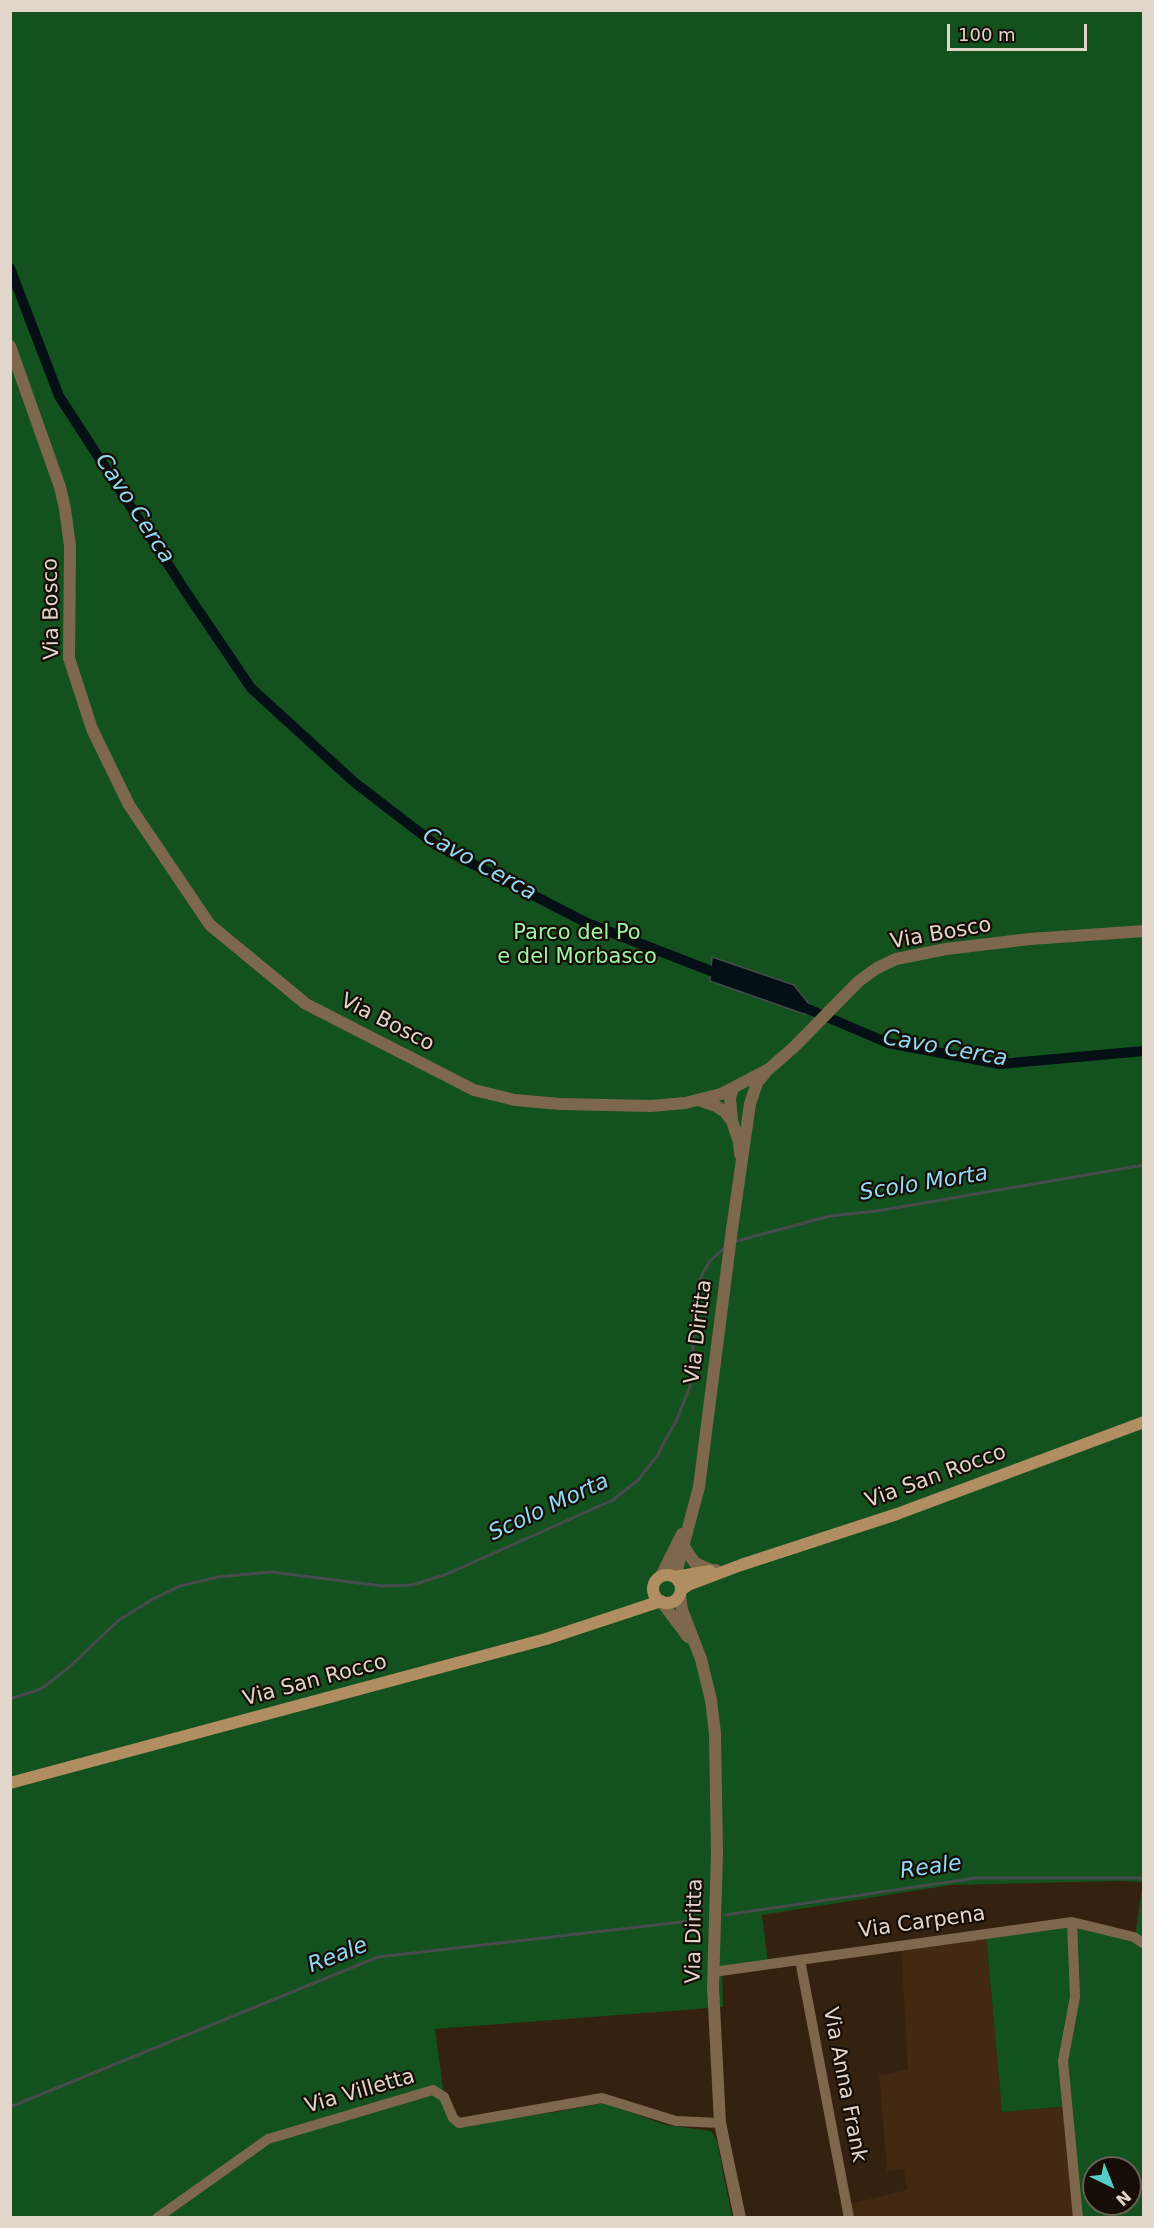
<!DOCTYPE html>
<style>
body{margin:0}
#map{position:relative;width:1154px;height:2228px;overflow:hidden;background:#342110;font-family:"DejaVu Sans",sans-serif}
canvas{display:block}
.frame{position:absolute;inset:0;border:12px solid #e2d6cb;pointer-events:none}
.north{position:absolute;left:1082px;top:2156px;width:60px;height:60px;box-sizing:border-box;background:#150d06;border:2px solid #675d55;border-radius:50%;rotate:137deg;font-size:16px;font-weight:700;line-height:24px;text-align:center;color:#e2d6cb}
.north::after{content:'';display:block;margin:auto;width:21px;height:27px;background:#54cdc8;clip-path:polygon(50% 0,100% 100%,50% 72%,0 100%)}
.scale{position:absolute;left:947px;top:24px;width:140px;height:27px;box-sizing:border-box;border:3px solid #e2d6cb;border-top:0;padding-left:8px;font-size:18px;line-height:21px;white-space:nowrap;color:#e2d6cb;-webkit-text-stroke:4px #150d06;paint-order:stroke}
</style>
<div id="map">
<canvas width="1154" height="2228"></canvas>
<div class="frame"></div>
<div class="north">N</div>
<div class="scale">100 m</div>
</div>
<script>
const c = document.querySelector('canvas').getContext('2d');
c.lineJoin = 'round';
function fill(path, color) { c.fillStyle = color; c.fill(path, 'evenodd'); }
const shape = rows => new Path2D(rows.map(r => 'M' + r).join(''));
function trace(path, color, width, dash) { c.strokeStyle = color; c.lineWidth = width; c.lineCap = dash ? 'butt' : 'round'; c.setLineDash(dash || []); c.stroke(path); }
function label(font, color, halo, rows, align = 'center') {
  c.font = font + ' "DejaVu Sans",sans-serif'; c.lineWidth = 4.5; c.setLineDash([]); c.textBaseline = 'middle'; c.strokeStyle = halo; c.fillStyle = color; for (const [text, x, y, turn = 0] of rows) {
    c.save(); c.translate(x, y); c.rotate((+turn || 0) * Math.PI / 180); c.textAlign = isNaN(turn) ? turn : align; if (halo) c.strokeText(text, 0, 0); c.fillText(text, 0, 0); c.restore();
  }
}
fill(shape([
 [986,1934,1002,2112,1070,2106,1074,2217,851,2217,850,2204,907,2190,904,2169,887,2171,879,2075,908,2070,901,1947]
]), '#412912');
fill(shape([
 [10,11,1143,11,1143,2217,1074,2217,1069,2106,1002,2112,986,1934,1072,1921,1135,1937,1143,1882,1118,1881,951,1885,762,1915,768,1963,722,1969,723,2007,435,2029,447,2118,452,2123,457,2126,556,2112,604,2103,666,2125,711,2131,717,2141,732,2217,11,2217],
 [1094,2168,1130,2168,1130,2204,1094,2204]
]), '#13511e');
const water = shape([
 [712,957,794,985,809,1004,804,1014,710,981,712,957]
]);
fill(water, '#041015');
trace(water, '#474b4c', 1.5);
trace(shape([
 [733,1242,830,1216,877,1211,1144,1165],
 [10,1699,41,1689,67,1669,119,1620,153,1599,180,1586,218,1577,271,1572,382,1586,412,1585,447,1574,613,1500,638,1480,657,1456,677,1419,690,1386,693,1352,693,1310,700,1279,709,1262,725,1247],
 [725,1915,976,1878,1144,1878],
 [10,2107,378,1957,699,1920]
]), '#474b4c', 3);
trace(shape([
 [10,268,59,396,186,592,251,688,354,782,436,845,587,923,724,976],
 [794,1003,888,1043,1000,1064,1144,1051]
]), '#041015', 10);
trace(shape([
 [1072,1922,1075,1997,1063,2061,1078,2218],
 [800,1960,849,2218],
 [713,1972,1072,1922,1134,1937,1144,1944],
 [157,2218,268,2139,433,2090,444,2097,453,2118,459,2123,602,2098,676,2121,720,2123]
]), '#7e684d', 10);
trace(shape([
 [10,346,60,487,65,509,70,546,69,658,92,729,129,805,210,925,306,1004,474,1090,515,1100,560,1104,651,1106,685,1103,721,1094,769,1069,794,1047,859,981,877,968,896,959,946,949,1030,939,1144,931],
 [733,1088,730,1098,732,1121,739,1142,740,1154],
 [699,1100,716,1106,725,1112,732,1121],
 [684,1547,695,1563,711,1570,716,1570],
 [661,1576,682,1534],
 [675,1577,699,1487,732,1229,750,1104,757,1083,765,1073],
 [680,1595,682,1610,701,1659,711,1700,715,1733,717,1853,713,1987,720,2123,740,2218],
 [661,1601,688,1637]
]), '#7e684d', 12);
trace(shape([
 '653 1589a14 14 0 1 1 28 0a14 14 0 1 1-28 0Z',
 [675,1577,710,1571],
 [681,1590,688,1585,741,1565,897,1514,1144,1422],
 [10,1783,546,1639,661,1601]
]), '#b18e61', 12);
label('21px', '#e2d6cb', '#150d06', [
 ["Via Bosco",52,609,-91],
 ["Via Bosco",941,934,-10],
 ["Via Bosco",387,1023,27],
 ["Via Diritta",699,1332,-83],
 ["Via San Rocco",936,1477,-20],
 ["Via San Rocco",315,1681,-15],
 ["Via Carpena",922,1923,-8],
 ["Via Diritta",695,1931,-89],
 ["Via Anna Frank",844,2085,79],
 ["Via Villetta",360,2092,-16]
]);
label('21px', '#9ef6a5', '#150d06', [
 ["Parco del Po",577,934],
 ["e del Morbasco",577,958]
]);
label('italic 22px', '#90daf7', '#150d06', [
 ["Cavo Cerca",134,509,57],
 ["Cavo Cerca",479,865,29],
 ["Cavo Cerca",945,1049,10],
 ["Scolo Morta",924,1184,-9],
 ["Scolo Morta",549,1508,-25],
 ["Reale",931,1868,-8],
 ["Reale",338,1956,-21]
]);
</script>
